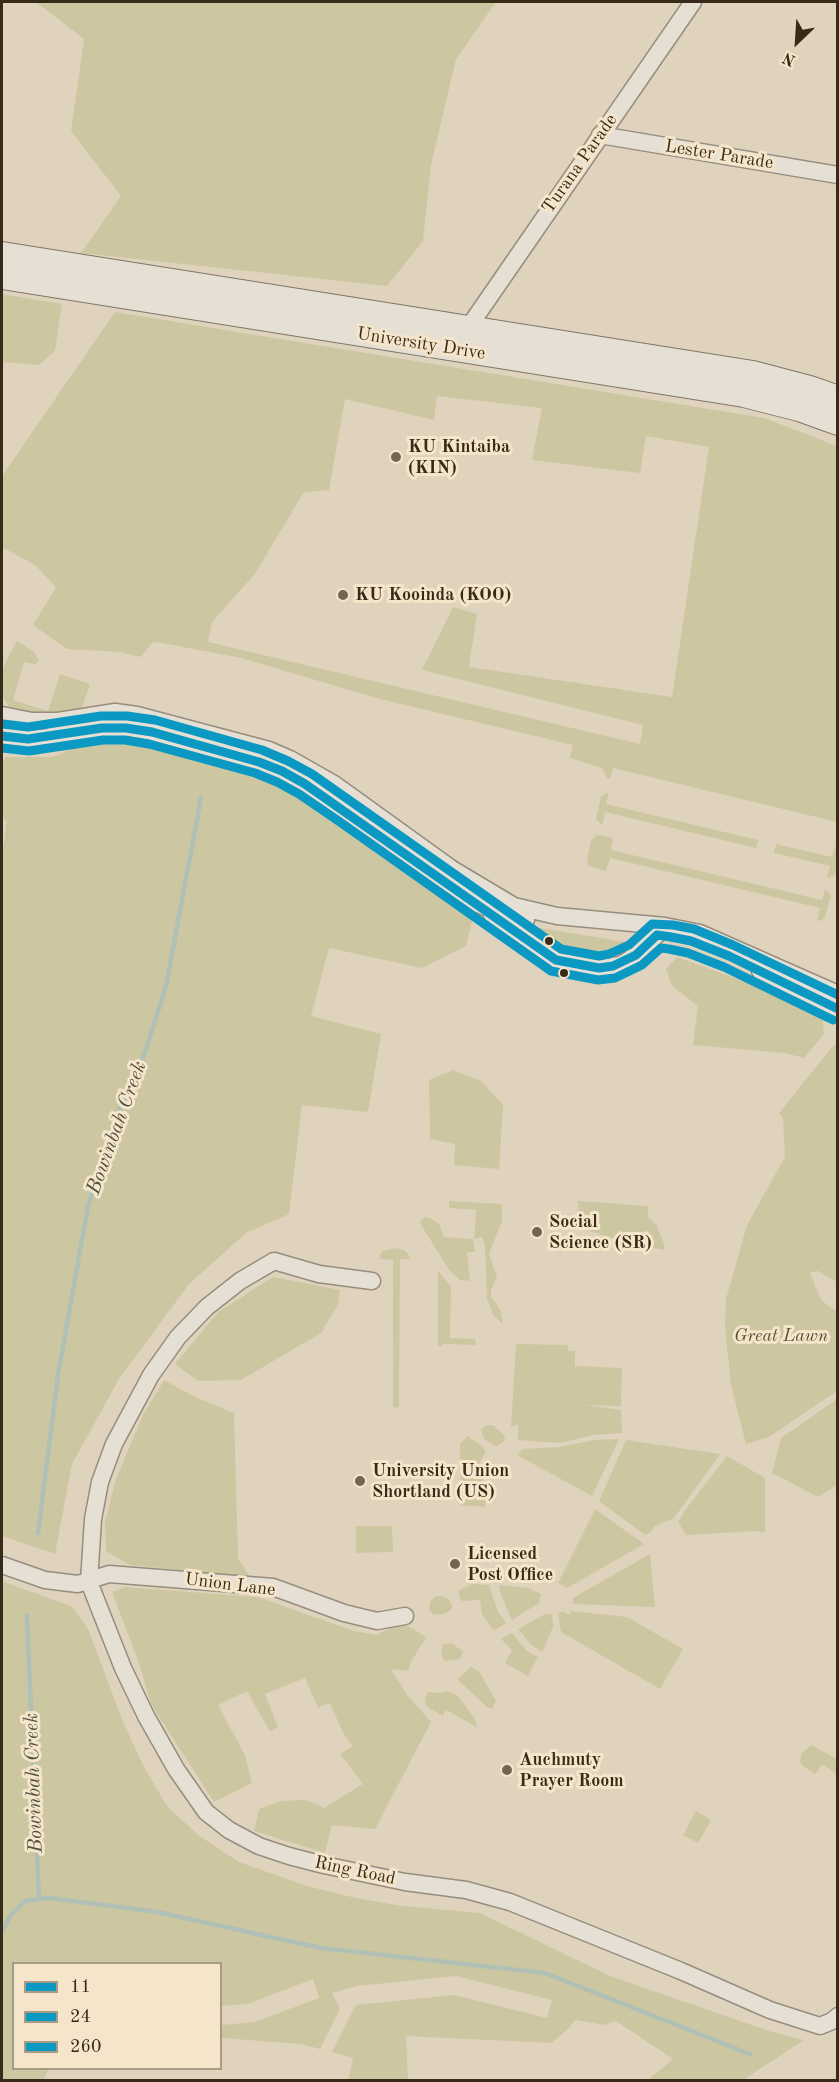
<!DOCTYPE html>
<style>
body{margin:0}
#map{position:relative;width:839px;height:2082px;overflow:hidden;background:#e0d3bd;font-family:"Old Standard TT",serif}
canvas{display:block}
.frame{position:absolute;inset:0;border:3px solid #372a19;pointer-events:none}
.legend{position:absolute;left:12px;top:1962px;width:210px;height:108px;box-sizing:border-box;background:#f5e5ca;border:2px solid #a99a83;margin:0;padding:8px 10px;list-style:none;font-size:18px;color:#372a19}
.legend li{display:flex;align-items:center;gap:12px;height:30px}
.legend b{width:30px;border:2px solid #a99a83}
.north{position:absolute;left:767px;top:12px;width:60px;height:60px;-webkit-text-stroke:4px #f5e5ca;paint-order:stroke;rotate:205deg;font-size:16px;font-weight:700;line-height:24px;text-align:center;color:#372a19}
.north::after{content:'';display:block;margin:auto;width:21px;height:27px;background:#372a19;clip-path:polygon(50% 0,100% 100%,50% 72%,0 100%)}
</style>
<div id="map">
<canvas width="839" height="2082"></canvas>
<div class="frame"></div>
<ul class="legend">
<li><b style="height:8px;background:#0b99c4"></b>11</li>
<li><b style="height:8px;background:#0b99c4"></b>24</li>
<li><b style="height:8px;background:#0b99c4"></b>260</li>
</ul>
<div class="north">N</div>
</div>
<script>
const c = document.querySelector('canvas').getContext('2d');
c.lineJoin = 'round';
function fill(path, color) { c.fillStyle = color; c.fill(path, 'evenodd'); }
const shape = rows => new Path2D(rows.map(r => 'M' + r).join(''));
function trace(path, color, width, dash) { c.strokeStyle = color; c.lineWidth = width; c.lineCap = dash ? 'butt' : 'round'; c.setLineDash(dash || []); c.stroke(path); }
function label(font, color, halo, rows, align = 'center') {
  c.font = font + ' "Old Standard TT",serif'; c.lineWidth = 6; c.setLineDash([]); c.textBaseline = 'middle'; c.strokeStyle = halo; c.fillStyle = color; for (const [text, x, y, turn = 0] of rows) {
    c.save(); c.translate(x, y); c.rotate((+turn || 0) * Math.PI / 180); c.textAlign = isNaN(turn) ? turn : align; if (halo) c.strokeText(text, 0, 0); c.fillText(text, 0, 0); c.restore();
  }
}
fill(shape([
 [36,2,35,2,496,2,456,59,431,165,423,241,387,286,81,253,121,196,71,131,84,39],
 [2,294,62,304,55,351,39,365,2,362],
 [115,312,764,418,837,446,837,822,613,768,610,779,607,778,602,768,570,758,573,745,380,699,241,658,157,642,152,643,141,657,120,652,67,649,33,625,56,587,35,565,2,547,2,476],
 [437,396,542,408,532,460,640,473,646,436,709,447,672,697,469,667,477,614,453,607,422,670,643,725,640,744,208,642,212,622,254,575,304,492,329,490,345,399,434,420],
 [17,641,34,652,39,661,35,664,24,662,13,700,48,711,60,674,90,684,82,708,65,714,14,714,2,696,2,670],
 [107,740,150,743,221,761,278,781,417,873,473,917,466,946,422,968,329,948,311,1016,381,1034,368,1112,302,1105,289,1214,246,1233,189,1284,119,1379,72,1464,55,1554,2,1536,2,855,7,821,2,818,2,764,5,757,53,757,76,747],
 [609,792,606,804,758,840,756,848,605,812,602,825,596,819,601,796],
 [597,835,613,838,611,850,822,900,825,889,831,895,825,917,822,920,817,921,820,908,610,858,606,871,592,867,588,865,587,861,591,840],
 [776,844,832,857,835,846,837,847,837,866,835,875,827,878,830,866,774,853],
 [534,927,626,942,627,946,596,952,562,952,544,941,531,929],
 [677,957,765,989,822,1015,824,1034,804,1058,785,1053,693,1045,698,1006,672,986,666,969],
 [837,1044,837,1282,818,1271,810,1273,821,1300,837,1312,837,1391,769,1437,746,1444,731,1385,725,1327,726,1299,747,1225,785,1157,783,1118,779,1113,832,1047],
 [453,1070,481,1081,503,1105,499,1169,454,1165,455,1144,430,1139,429,1080],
 [449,1201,502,1204,502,1221,489,1254,497,1277,491,1290,491,1296,501,1312,503,1324,494,1316,487,1300,485,1245,482,1237,474,1239,476,1210,449,1208],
 [578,1201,648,1206,648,1217,656,1224,664,1244,664,1250,635,1245,586,1230,579,1220],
 [425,1217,431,1218,439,1224,444,1237,473,1239,475,1252,467,1252,470,1281,460,1280,449,1270,420,1223,421,1220],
 [396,1248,406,1251,411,1259,400,1259,399,1408,393,1407,393,1260,379,1259,382,1251],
 [438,1271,451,1286,450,1338,475,1339,476,1345,443,1344,443,1346,438,1346],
 [273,1277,340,1290,338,1305,321,1333,241,1380,198,1381,175,1364,218,1312],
 [516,1344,568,1345,568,1351,575,1351,575,1366,622,1368,621,1406,584,1405,621,1410,622,1433,594,1435,560,1443,518,1440,518,1425,511,1427],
 [164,1380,195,1397,234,1413,238,1558,250,1577,130,1565,106,1551,105,1522,116,1479,143,1415],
 [837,1399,837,1485,818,1497,772,1473,781,1438],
 [486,1425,493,1425,504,1435,505,1440,501,1444,496,1446,484,1439,481,1430],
 [468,1436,482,1446,486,1452,479,1464,481,1474,488,1491,485,1507,461,1505,460,1444],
 [619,1439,592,1496,517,1455,523,1449,560,1447,594,1440],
 [626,1440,720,1454,674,1518,654,1527,651,1532,645,1535,599,1501],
 [727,1456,765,1478,765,1533,756,1531,686,1535,678,1522,685,1510],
 [595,1509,644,1544,567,1588,558,1583],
 [356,1526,392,1526,393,1552,356,1553],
 [650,1554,655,1607,573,1604,573,1598],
 [2,1581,73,1607,88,1629,123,1722,144,1767,167,1806,198,1835,239,1862,307,1886,356,1898,402,1906,480,1913,610,1976,769,2031,804,2040,743,2080,648,2080,673,2059,616,2021,605,2025,575,2020,568,2029,551,2043,406,2036,408,2080,348,2080,353,2058,332,2052,356,2005,454,1995,547,2018,552,2000,456,1976,357,1986,332,1993,340,2009,320,2049,301,2044,221,2038,221,2025,255,2022,319,1998,313,1979,248,2004,221,2006,220,1964,179,1963,178,1961,172,1964,14,1964,14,2068,48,2069,44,2080,2,2080],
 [472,1584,489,1585,498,1612,506,1623,494,1631,482,1614,480,1600,462,1601,459,1597,459,1590],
 [499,1585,528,1588,541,1594,539,1603,512,1620,501,1595],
 [125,1587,258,1597,354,1631,377,1635,401,1622,426,1637,411,1662,408,1671,391,1669,408,1696,431,1722,375,1829,332,1825,325,1853,254,1831,259,1809,280,1801,306,1800,324,1808,363,1784,340,1754,353,1746,343,1733,330,1703,318,1708,305,1678,265,1694,278,1727,270,1732,247,1691,218,1705,245,1755,252,1783,214,1802,151,1704,139,1663,112,1592],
 [435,1596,441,1596,449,1599,452,1605,451,1610,444,1614,434,1615,429,1610,430,1602],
 [562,1611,569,1615,571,1611,627,1617,683,1649,660,1689,561,1632,558,1614],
 [545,1614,552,1615,553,1627,542,1652,531,1645,518,1629],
 [512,1633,527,1651,538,1657,528,1676,505,1663,512,1650,501,1639],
 [451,1643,463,1651,460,1659,444,1661,441,1652,443,1644],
 [471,1667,479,1671,496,1701,492,1709,487,1707,457,1679],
 [446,1691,457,1695,473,1716,478,1728,446,1710,443,1716,426,1706,425,1698,428,1692,442,1693],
 [811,1745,837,1759,837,1774,822,1764,816,1774,803,1766,800,1762,801,1754],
 [696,1811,711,1820,698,1843,683,1835]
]), '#ccc7a0');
trace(shape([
 [38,1533,58,1375,88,1206,120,1107,134,1087,166,986,201,798],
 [39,1899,50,1898,157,1912,321,1948,545,1973,750,2054],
 [2,1932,10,1916,25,1901,39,1899,27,1615]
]), '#b0c0b6', 4.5);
const street = shape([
 [600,135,838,175],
 [468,328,693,2],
 [2,715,32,721,58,721,115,712,137,715,269,750,290,759,334,784,452,869,514,906,557,916,665,926,700,933,838,994],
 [2,736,28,739,50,737,102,728,126,728,152,732,259,762,282,771,305,784,478,904,501,914,526,920],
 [492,915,556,960,599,968,620,965,630,959,657,935],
 [760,971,838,1009],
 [372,1281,319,1274,274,1261,240,1281,207,1307,178,1337,151,1375,114,1444,100,1482,93,1519,89,1582,123,1668,146,1716,176,1769,206,1812,229,1830,259,1846,289,1856,324,1865,405,1882,466,1890,510,1902,681,1971,770,2010,820,2026,832,2021,838,2016],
 [2,1565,45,1580,78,1584,109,1574,273,1587,344,1613,377,1621,405,1616]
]);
const secondary = shape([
 [2,254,753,373,810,388,838,398],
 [2,277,744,395,799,409,838,423]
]);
trace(street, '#958d7e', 19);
trace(secondary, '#7e7668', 26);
trace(street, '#e6dfd4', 16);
trace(secondary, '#e6dfd4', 24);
trace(shape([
 [2,736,28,739,102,728,126,728,152,732,259,762,282,771,305,784,556,960,599,968,613,966,636,955,657,935,671,937,691,941,729,956,838,1009]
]), '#0b99c4', 9);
trace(shape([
 [2,748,29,751,103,740,125,740,149,744,255,773,277,782,299,794,340,822,551,971,598,980,615,978,642,965,661,948,669,949,688,953,724,967,833,1020]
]), '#0b99c4', 9);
trace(shape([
 [3,724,28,727,101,716,127,716,155,720,262,750,288,761,312,774,561,949,599,956,609,954,629,945,652,924,673,925,694,929,733,945,838,995]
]), '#0b99c4', 9);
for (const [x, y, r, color] of [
 [396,457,6,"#726552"],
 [343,595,6,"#726552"],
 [549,941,5,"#372a19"],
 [564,973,5,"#372a19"],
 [537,1232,6,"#726552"],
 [360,1481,6,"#726552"],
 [455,1564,6,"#726552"],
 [507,1770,6,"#726552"]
]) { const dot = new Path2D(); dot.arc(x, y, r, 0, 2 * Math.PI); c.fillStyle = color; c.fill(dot); trace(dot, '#f5e5ca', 2); }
label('18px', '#372a19', '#f5e5ca', [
 ["Lester Parade",719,155,9],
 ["Turana Parade",580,164,-55],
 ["University Drive",421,344,9],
 ["Union Lane",230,1585,7],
 ["Ring Road",355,1871,12]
]);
label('bold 18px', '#372a19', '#f5e5ca', [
 ["KU Kintaiba",408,447],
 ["(KIN)",408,468],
 ["KU Kooinda (KOO)",355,595],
 ["Social",549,1222],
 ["Science (SR)",549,1243],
 ["University Union",372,1471],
 ["Shortland (US)",372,1492],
 ["Licensed",467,1554],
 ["Post Office",467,1575],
 ["Auchmuty",519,1760],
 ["Prayer Room",519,1781]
], 'left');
label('italic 18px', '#584f35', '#f5e5ca', [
 ["Great Lawn",781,1336]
]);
label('italic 20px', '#504e40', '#f5e5ca', [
 ["Bowinbah Creek",117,1128,-70],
 ["Bowinbah Creek",34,1783,-92]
]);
</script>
